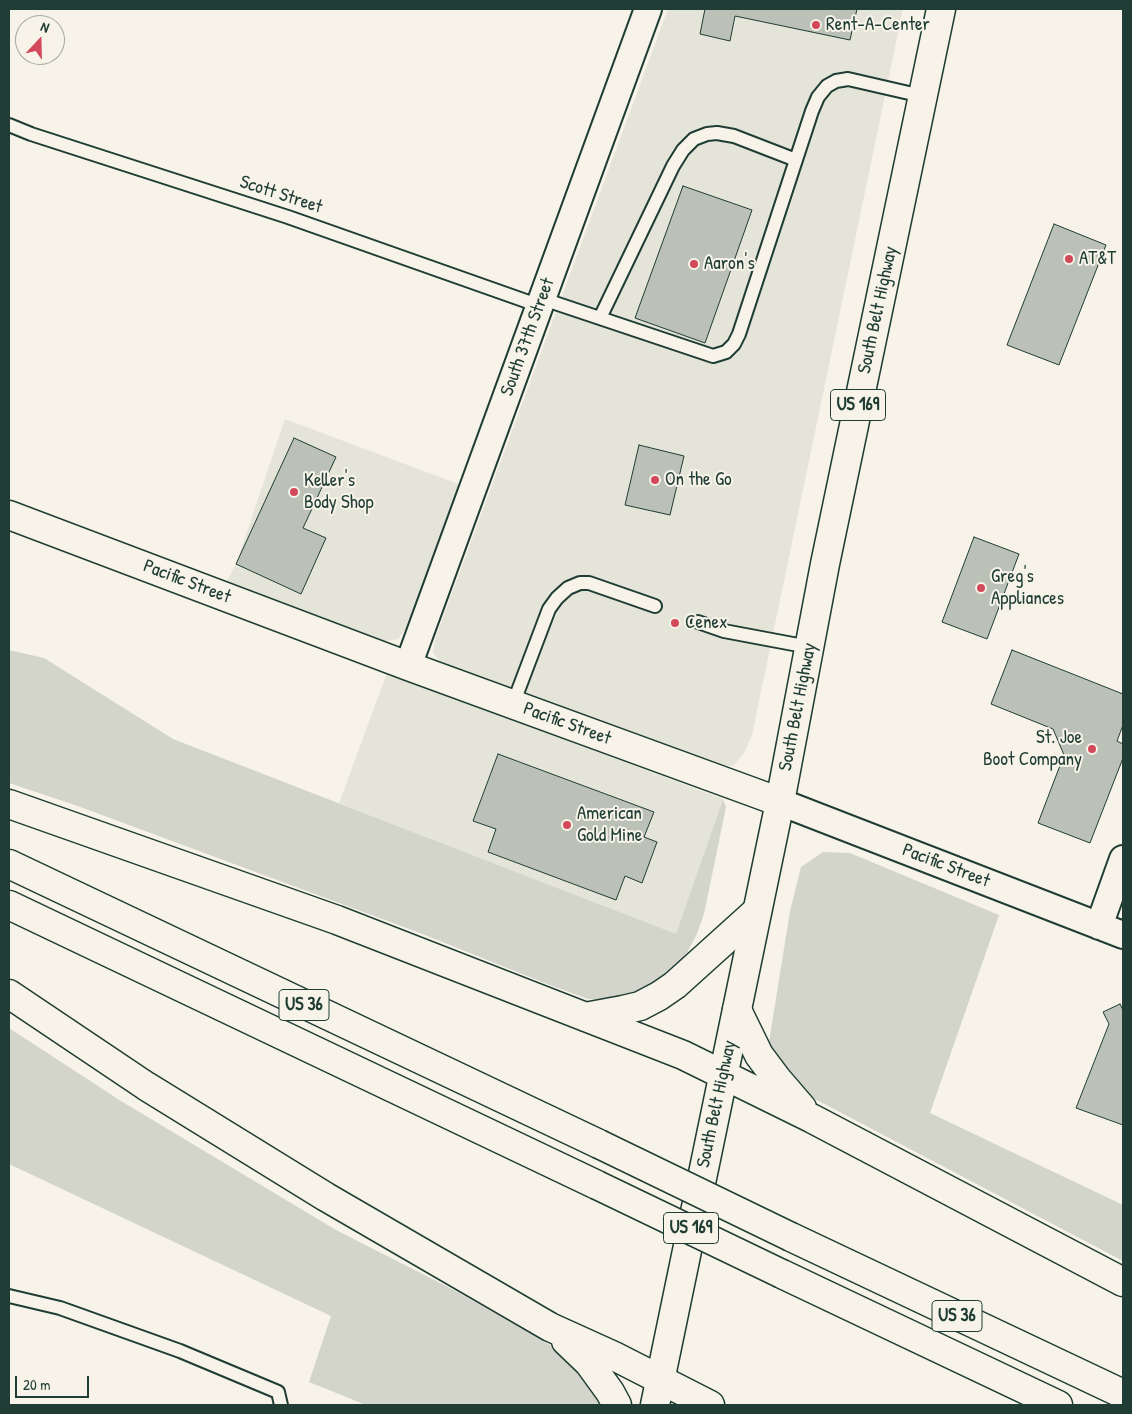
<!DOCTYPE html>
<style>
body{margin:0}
#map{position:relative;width:1132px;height:1414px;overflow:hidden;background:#f7f3e8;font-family:"Patrick Hand",sans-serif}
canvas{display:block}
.frame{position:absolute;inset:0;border:10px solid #1f3d34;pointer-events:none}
.north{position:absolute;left:15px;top:15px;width:50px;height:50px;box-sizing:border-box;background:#f7f3e8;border:1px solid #a1aaa0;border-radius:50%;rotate:21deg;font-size:14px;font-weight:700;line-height:20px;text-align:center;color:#1f3d34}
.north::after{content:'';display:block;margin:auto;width:18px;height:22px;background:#d1495b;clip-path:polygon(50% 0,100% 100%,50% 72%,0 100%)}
.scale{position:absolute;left:15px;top:1376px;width:74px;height:22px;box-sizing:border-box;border:2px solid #1f3d34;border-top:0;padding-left:6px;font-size:15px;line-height:18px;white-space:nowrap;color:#1f3d34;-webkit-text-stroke:4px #f7f3e8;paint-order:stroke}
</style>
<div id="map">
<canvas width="1132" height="1414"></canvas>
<div class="frame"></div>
<div class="north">N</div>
<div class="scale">20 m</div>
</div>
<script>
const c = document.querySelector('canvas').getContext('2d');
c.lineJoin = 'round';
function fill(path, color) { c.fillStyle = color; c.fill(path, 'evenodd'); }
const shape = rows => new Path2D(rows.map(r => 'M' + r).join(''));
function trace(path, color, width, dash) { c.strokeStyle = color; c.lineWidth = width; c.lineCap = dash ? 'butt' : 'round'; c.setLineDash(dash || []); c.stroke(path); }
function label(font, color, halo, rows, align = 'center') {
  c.font = font + ' "Patrick Hand",sans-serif'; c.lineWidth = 4; c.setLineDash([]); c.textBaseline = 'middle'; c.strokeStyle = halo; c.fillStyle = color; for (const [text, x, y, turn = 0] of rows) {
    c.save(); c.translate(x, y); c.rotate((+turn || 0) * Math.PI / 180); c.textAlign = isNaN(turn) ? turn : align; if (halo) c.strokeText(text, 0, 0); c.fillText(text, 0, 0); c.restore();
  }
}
fill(shape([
 [668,9,903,9,752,735,744,753,733,766,715,764,556,708,441,662,433,653,435,639],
 [285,419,461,485,407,627,398,639,385,641,227,581,236,564],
 [387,673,723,799,676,935,339,803]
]), '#e5e4d9');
fill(shape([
 [9,650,44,658,173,739,676,934,723,799,726,807,704,914,696,936,684,958,667,978,641,994,613,1000,588,999,547,984,420,933,75,805,9,783],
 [823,852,850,853,999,915,930,1113,1123,1205,1123,1261,813,1098,788,1076,769,1042,790,911,801,867],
 [9,1028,121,1101,336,1230,452,1289,547,1343,583,1370,603,1405,366,1405,309,1382,331,1316,9,1164]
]), '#d3d5ca');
const building = shape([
 [705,9,857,9,850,40,735,16,730,41,700,34,705,9],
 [683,186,752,210,705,343,635,318,683,186],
 [1054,224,1106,245,1059,365,1007,345,1054,224],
 [294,438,336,457,303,528,326,538,301,594,236,564,294,438],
 [639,445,684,456,670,515,625,505,639,445],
 [974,537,1019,554,987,639,942,622,974,537],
 [1012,650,1123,694,1123,725,1117,741,1123,744,1123,758,1090,843,1038,823,1064,755,1053,729,991,704,1012,650],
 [498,754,654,812,644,837,657,842,642,883,625,876,616,900,488,852,496,829,473,821,498,754],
 [1120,1004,1123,1010,1123,1125,1076,1108,1109,1024,1103,1012,1120,1004]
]);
fill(building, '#bbc1b6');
trace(building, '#1f3d34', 1);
const service = shape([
 [9,125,31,134,288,217,540,306],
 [543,299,713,356,726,352,734,344,739,334,812,111,818,97,827,86,836,81,848,79,922,96],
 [600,318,673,166,683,150,694,139,707,134,717,133,734,136,796,160],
 [698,622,724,631,809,647],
 [513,704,549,609,557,598,568,588,580,583,589,583,655,606],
 [9,1296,60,1308,180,1351,278,1392,281,1405]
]);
const minor = shape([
 [408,666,648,9],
 [780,802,1123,935],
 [1099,926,1123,859]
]);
const tertiary = shape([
 [9,515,408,666,780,802]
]);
const primary = shape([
 [655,1405,780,802,825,564,941,9]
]);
const motorway = shape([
 [9,804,337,920,683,1055,811,1118,1123,1282],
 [9,864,599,1144],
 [9,905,597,1185],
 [9,994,146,1086,326,1197,550,1327,614,1356,710,1405],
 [737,1010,759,1055,777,1079,802,1108],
 [585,1017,623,1010,640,1006,659,996,675,985,757,911],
 [791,1237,1123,1394],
 [782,1274,1058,1405],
 [566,1341,589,1363,610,1392,617,1405]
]);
trace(service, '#1f3d34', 16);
trace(minor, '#1f3d34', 30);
trace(tertiary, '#1f3d34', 31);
trace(primary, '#1f3d34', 31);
trace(motorway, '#1f3d34', 31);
trace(service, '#f7f3e8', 12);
trace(minor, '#f7f3e8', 26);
trace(tertiary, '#f7f3e8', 28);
trace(primary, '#f7f3e8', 28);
trace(motorway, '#f7f3e8', 28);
const motorwayBridge = shape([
 [599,1144,791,1237],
 [597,1185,782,1274]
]);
trace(motorwayBridge, '#1f3d34', 31, []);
trace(motorwayBridge, '#f7f3e8', 28);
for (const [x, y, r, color] of [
 [816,25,5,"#d1495b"],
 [1069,259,5,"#d1495b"],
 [694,264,5,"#d1495b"],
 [655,480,5,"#d1495b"],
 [294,492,5,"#d1495b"],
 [981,588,5,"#d1495b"],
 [675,623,5,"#d1495b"],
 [1092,749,5,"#d1495b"],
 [567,825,5,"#d1495b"]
]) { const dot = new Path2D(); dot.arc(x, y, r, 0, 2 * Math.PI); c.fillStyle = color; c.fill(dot); trace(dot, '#f7f3e8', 2); }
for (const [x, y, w] of [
 [858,405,55],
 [304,1005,50],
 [691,1228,55],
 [957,1316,50]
]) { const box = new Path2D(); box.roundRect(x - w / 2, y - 15.5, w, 31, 4); c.fillStyle = '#f7f3e8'; c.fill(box); trace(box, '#1f3d34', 1); }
label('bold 18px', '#1f3d34', null, [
 ["US 169",858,405],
 ["US 36",304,1005],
 ["US 169",691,1228],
 ["US 36",957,1316]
]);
label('19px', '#1f3d34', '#f7f3e8', [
 ["Rent-A-Center",826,25],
 ["AT&T",1079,259],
 ["Aaron's",704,264],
 ["On the Go",665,480],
 ["Keller's",304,481],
 ["Body Shop",304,503],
 ["Greg's",991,577],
 ["Appliances",991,599],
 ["Cenex",685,623],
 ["St. Joe",1082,738,"right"],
 ["Boot Company",1082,760,"right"],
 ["American",577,814],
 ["Gold Mine",577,836]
], 'left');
label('19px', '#1f3d34', '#f7f3e8', [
 ["Scott Street",281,195,18],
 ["South Belt Highway",878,310,-78],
 ["South 37th Street",528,337,-70],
 ["Pacific Street",187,582,21],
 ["South Belt Highway",798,707,-79],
 ["Pacific Street",567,724,20],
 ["Pacific Street",946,866,21],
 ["South Belt Highway",717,1104,-78]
]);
</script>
